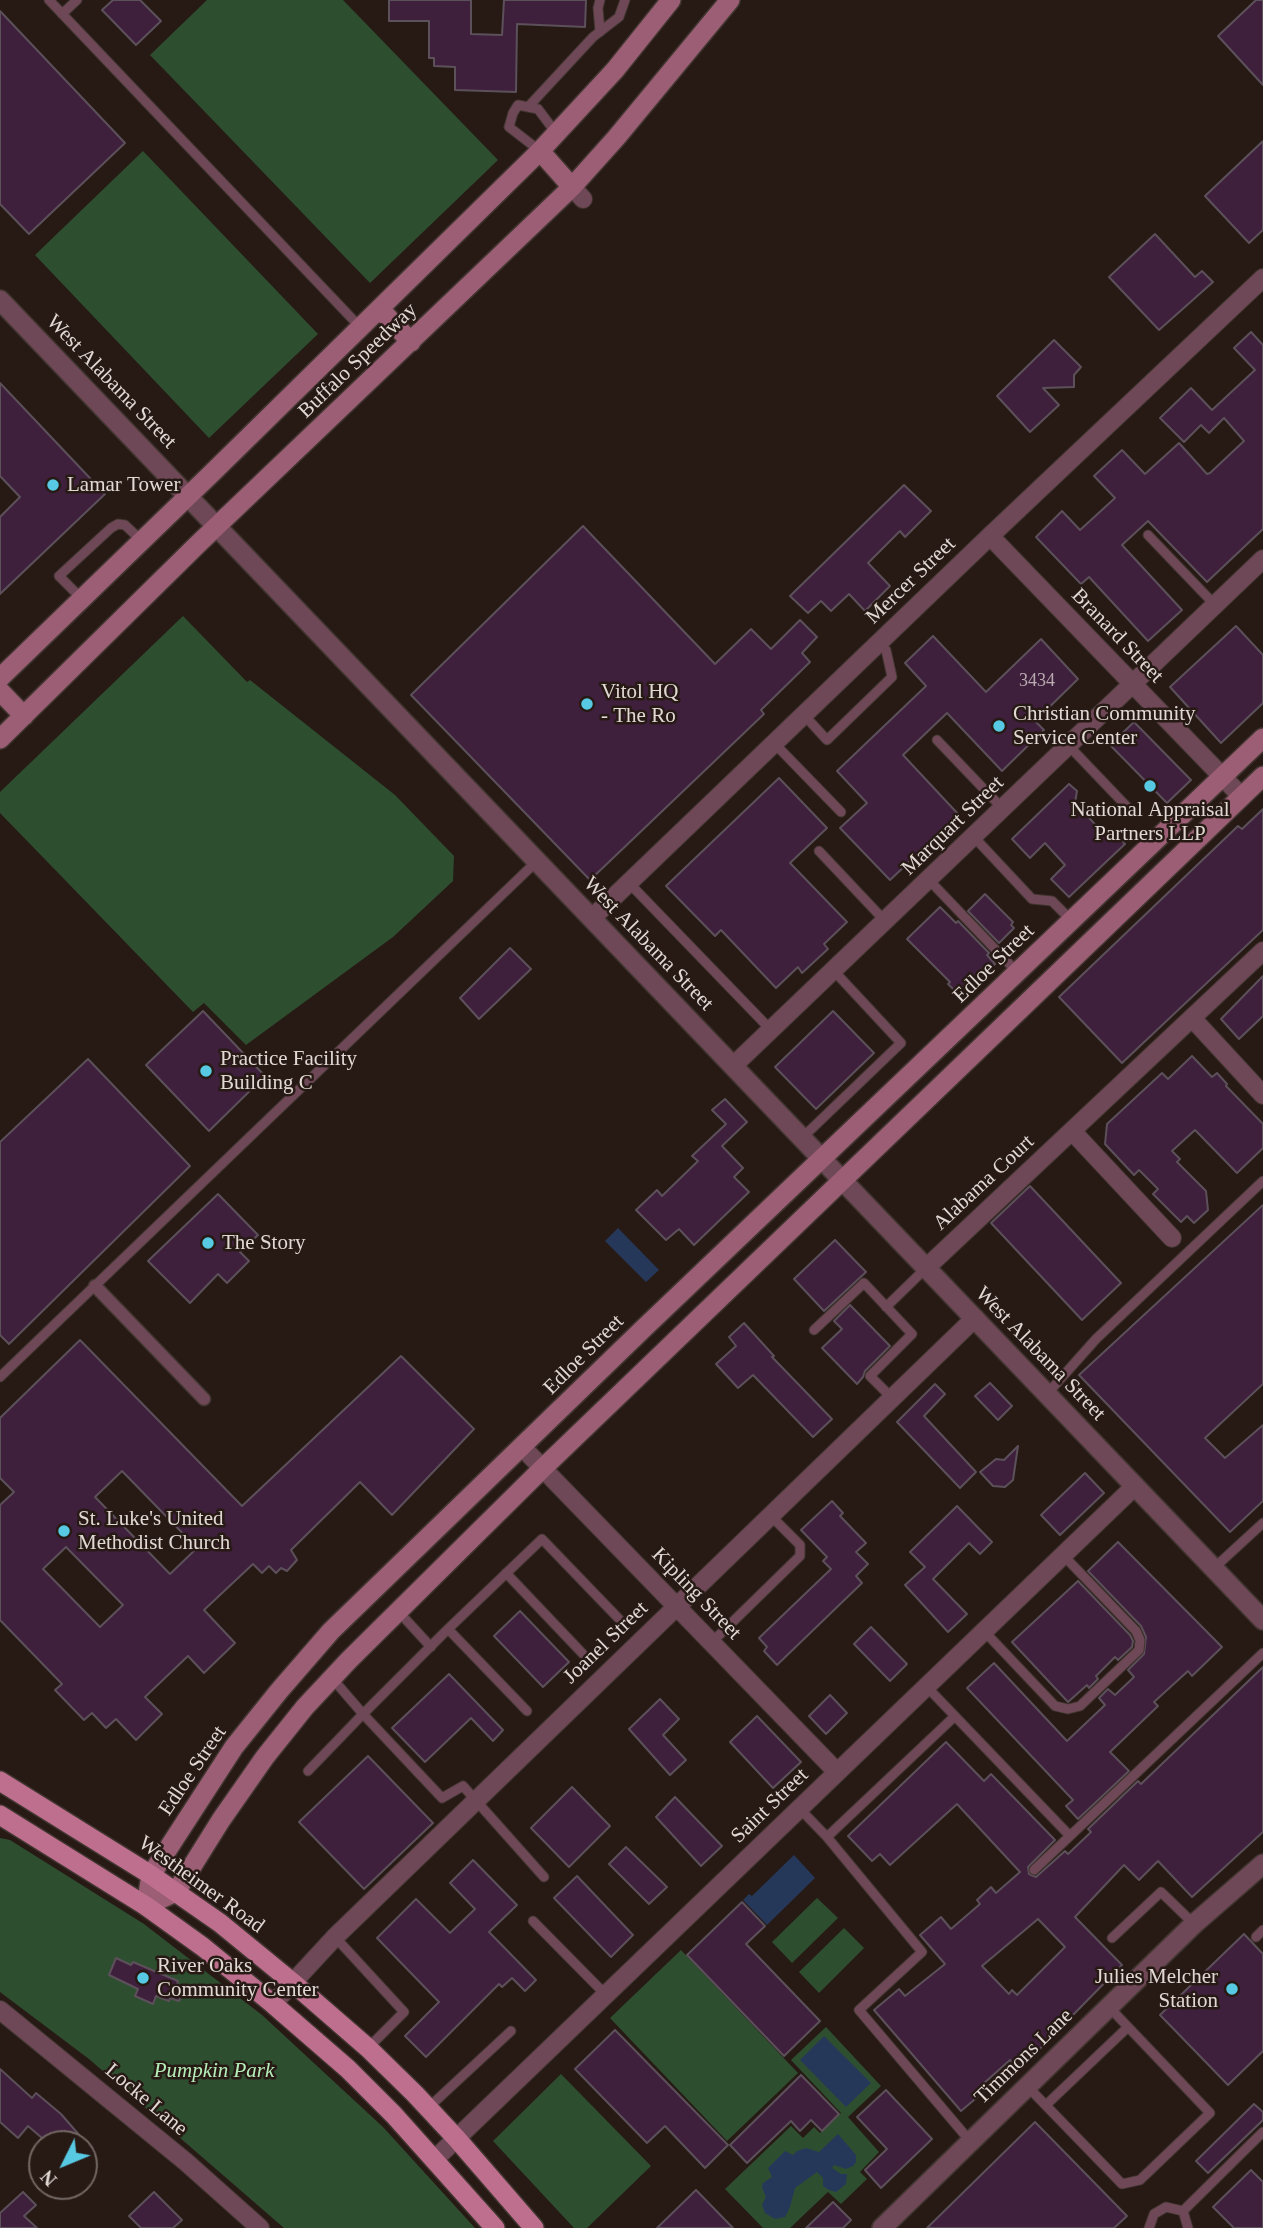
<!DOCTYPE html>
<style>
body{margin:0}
#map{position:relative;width:1263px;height:2228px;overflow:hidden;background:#271a15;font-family:"Times New Roman",serif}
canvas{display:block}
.north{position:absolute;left:28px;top:2130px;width:70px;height:70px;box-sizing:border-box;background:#271a15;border:2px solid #726662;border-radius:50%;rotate:227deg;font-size:19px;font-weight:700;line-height:28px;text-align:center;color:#e2d9d5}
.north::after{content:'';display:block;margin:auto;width:24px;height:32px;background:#58c9e3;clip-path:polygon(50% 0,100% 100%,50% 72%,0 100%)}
</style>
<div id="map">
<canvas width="1263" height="2228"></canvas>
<div class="north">N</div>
</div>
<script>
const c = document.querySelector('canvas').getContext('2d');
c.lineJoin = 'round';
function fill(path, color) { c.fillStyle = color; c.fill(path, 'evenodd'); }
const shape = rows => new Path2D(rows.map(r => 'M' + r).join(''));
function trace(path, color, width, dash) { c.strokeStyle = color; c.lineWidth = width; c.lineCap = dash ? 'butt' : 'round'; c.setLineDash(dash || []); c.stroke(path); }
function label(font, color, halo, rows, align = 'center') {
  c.font = font + ' "Times New Roman",serif'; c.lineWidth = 5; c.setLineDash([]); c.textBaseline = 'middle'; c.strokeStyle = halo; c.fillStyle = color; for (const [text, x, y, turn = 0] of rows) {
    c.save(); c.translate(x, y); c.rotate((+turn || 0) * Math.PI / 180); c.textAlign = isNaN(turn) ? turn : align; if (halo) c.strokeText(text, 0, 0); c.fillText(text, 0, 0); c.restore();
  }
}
fill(shape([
 [207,0,343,0,498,160,370,283,150,55],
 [143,151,318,334,209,438,35,255],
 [183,616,247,682,250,680,395,795,454,856,453,881,393,937,246,1045,204,1003,193,1012,0,813,0,792],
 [0,1838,10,1840,144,1924,262,2015,383,2127,475,2228,284,2228,89,2059,0,1992],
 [817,1898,838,1918,792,1963,772,1942],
 [844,1928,864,1948,819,1993,799,1972],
 [681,1950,798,2073,727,2141,610,2018],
 [826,2027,881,2086,848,2117,879,2152,860,2172,867,2179,841,2204,828,2192,790,2228,763,2228,725,2189,791,2126,803,2138,814,2127,820,2133,841,2113,791,2060],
 [561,2074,651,2166,587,2228,574,2228,493,2141]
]), '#2e4e30');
fill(shape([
 [618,1228,659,1270,646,1282,605,1241],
 [794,1855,815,1878,767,1925,743,1900,749,1894,752,1896],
 [824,2036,871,2083,846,2107,800,2060],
 [838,2134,856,2155,856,2162,853,2166,846,2169,834,2165,832,2168,841,2174,847,2174,846,2184,836,2192,829,2190,823,2186,823,2178,817,2172,795,2188,790,2207,785,2217,775,2219,765,2213,762,2205,766,2197,762,2187,763,2183,772,2177,768,2168,785,2151,793,2155,797,2151,806,2148,819,2152]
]), '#26385a');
const building = shape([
 [113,0,140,0,161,21,136,45,102,10,113,0],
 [389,0,471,0,471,34,502,35,504,0,586,0,585,27,517,24,516,92,455,90,455,67,434,66,434,58,429,58,429,21,389,21,389,0],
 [1256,0,1263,0,1263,85,1218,36,1256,0],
 [0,11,125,143,29,234,0,204,0,11],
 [1263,141,1263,230,1249,243,1205,196,1263,141],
 [1155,234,1195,277,1202,271,1213,282,1159,330,1109,277,1155,234],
 [1251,332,1263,345,1263,529,1207,582,1148,521,1122,545,1182,610,1148,641,1089,577,1081,584,1036,537,1062,511,1080,530,1115,498,1094,476,1122,450,1145,474,1179,443,1207,474,1210,473,1244,441,1224,418,1209,433,1201,425,1184,442,1160,418,1191,388,1212,410,1255,370,1234,348,1251,332],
 [1054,340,1081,367,1074,375,1074,387,1043,388,1059,405,1030,432,997,396,1054,340],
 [0,383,105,494,0,594,0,517,20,497,0,476,0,383],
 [904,485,931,511,905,537,900,531,868,563,890,586,865,611,849,594,831,611,821,601,808,613,790,596,904,485],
 [583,526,715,664,751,629,771,649,800,620,817,637,802,653,810,662,761,710,764,714,590,880,411,695,583,526],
 [1236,626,1263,655,1263,703,1221,743,1170,687,1236,626],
 [933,636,986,692,1041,639,1078,679,1035,721,1044,730,1002,771,947,713,903,755,959,815,890,880,840,828,867,803,837,771,926,686,905,663,933,636],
 [1134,722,1191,780,1167,803,1110,745,1134,722],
 [779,778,827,828,790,863,847,922,824,944,828,949,802,973,798,967,776,988,721,930,715,936,666,886,779,778],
 [1069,784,1077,791,1075,803,1107,837,1117,835,1125,844,1069,897,1051,879,1065,865,1045,843,1030,858,1012,839,1069,784],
 [1263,809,1263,930,1122,1063,1059,997,1238,826,1242,829,1263,809],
 [985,894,1013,922,1011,925,1014,928,999,943,968,911,985,894],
 [940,907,956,923,958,921,989,953,987,955,995,964,961,997,948,984,950,982,907,939,940,907],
 [510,948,531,969,479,1019,460,998,510,948],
 [1263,976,1263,1016,1239,1039,1221,1019,1263,976],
 [203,1011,265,1076,209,1131,146,1065,203,1011],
 [833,1011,874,1053,816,1109,775,1067,833,1011],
 [1192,1056,1212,1077,1217,1073,1227,1084,1226,1086,1263,1124,1263,1148,1237,1173,1195,1130,1172,1151,1180,1159,1177,1162,1206,1191,1208,1210,1194,1223,1187,1216,1181,1222,1153,1194,1158,1189,1139,1170,1134,1175,1105,1144,1107,1124,1162,1073,1168,1079,1192,1056],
 [88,1059,190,1166,9,1344,0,1335,0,1142,88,1059],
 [725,1099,747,1122,722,1146,743,1168,734,1177,749,1192,694,1245,679,1229,666,1240,636,1210,657,1190,662,1196,698,1161,692,1156,726,1124,712,1110,725,1099],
 [1030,1186,1121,1283,1082,1320,991,1223,1030,1186],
 [218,1194,258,1235,240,1252,249,1261,227,1283,218,1274,190,1303,148,1261,218,1194],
 [1263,1205,1263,1384,1205,1438,1225,1458,1263,1425,1263,1501,1230,1532,1079,1375,1263,1205],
 [835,1240,866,1272,824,1311,794,1279,835,1240],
 [850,1305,890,1346,865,1371,863,1377,857,1384,822,1348,842,1329,834,1321,850,1305],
 [744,1323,774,1356,772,1357,832,1419,813,1437,753,1375,738,1388,716,1364,736,1346,729,1337,744,1323],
 [80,1340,242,1506,401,1356,474,1429,392,1515,360,1482,291,1550,297,1560,287,1571,281,1568,276,1573,269,1566,262,1573,253,1564,204,1610,235,1643,204,1673,188,1656,145,1697,162,1714,136,1740,116,1719,106,1728,92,1713,84,1720,55,1690,62,1684,0,1620,0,1505,14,1492,0,1478,0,1418,80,1340],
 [122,1471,197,1548,170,1574,95,1497,122,1471],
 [66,1547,123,1605,100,1627,43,1569,66,1547],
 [990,1383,1012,1406,998,1420,975,1396,990,1383],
 [935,1384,945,1394,924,1416,976,1472,960,1488,897,1422,935,1384],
 [1018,1446,1013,1480,1005,1487,993,1486,980,1472,996,1459,1004,1460,1018,1446],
 [1085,1473,1104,1493,1060,1535,1041,1515,1085,1473],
 [832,1501,843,1513,840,1516,866,1543,856,1552,868,1564,856,1576,862,1583,777,1665,764,1651,767,1647,759,1638,831,1569,823,1561,827,1557,801,1530,832,1501],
 [957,1506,992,1542,980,1554,969,1543,933,1579,967,1614,948,1632,905,1585,925,1567,910,1552,957,1506],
 [1118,1542,1222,1647,1192,1676,1188,1671,1154,1702,1158,1706,1110,1752,1129,1771,1078,1819,1066,1806,1073,1800,967,1688,994,1663,1067,1741,1105,1705,1099,1698,1108,1689,1115,1695,1134,1677,1128,1670,1144,1654,1146,1637,1141,1626,1088,1571,1118,1542],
 [1078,1581,1130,1635,1133,1641,1132,1647,1118,1660,1115,1657,1096,1676,1098,1679,1089,1688,1087,1685,1068,1702,1012,1642,1078,1581],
 [520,1611,569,1662,543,1687,494,1636,520,1611],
 [871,1627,907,1664,890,1681,854,1644,871,1627],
 [1263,1667,1263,1832,1192,1897,1158,1861,1139,1880,1124,1865,1075,1917,1122,1965,1019,2070,1010,2060,983,2084,987,2089,961,2111,874,2010,899,1989,905,1996,945,1964,920,1935,941,1917,951,1929,980,1904,977,1900,991,1887,996,1893,1020,1872,957,1804,890,1865,880,1854,872,1861,848,1836,946,1742,984,1781,991,1774,1055,1840,1028,1867,1029,1874,1036,1877,1065,1851,1068,1854,1091,1832,1088,1829,1138,1781,1141,1784,1263,1667],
 [1038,1919,1065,1947,1017,1995,1012,1990,1009,1994,982,1966,1038,1919],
 [449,1674,503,1730,493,1741,471,1718,425,1762,392,1728,449,1674],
 [830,1695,847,1713,826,1734,809,1716,830,1695],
 [660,1699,679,1719,663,1735,686,1760,670,1775,629,1729,660,1699],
 [757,1716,801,1762,773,1788,730,1742,757,1716],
 [368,1756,433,1823,364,1889,299,1822,368,1756],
 [572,1787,610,1826,569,1867,531,1828,572,1787],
 [675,1797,722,1846,701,1866,656,1817,675,1797],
 [626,1847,667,1887,649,1904,609,1864,626,1847],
 [473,1860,517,1905,489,1932,536,1980,525,1991,512,1978,502,1987,499,1984,426,2057,405,2036,439,2002,377,1938,416,1899,450,1933,475,1909,450,1883,473,1860],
 [577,1876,633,1935,611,1957,554,1898,577,1876],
 [742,1902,765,1926,746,1944,820,2021,784,2056,687,1955,742,1902],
 [1244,1934,1263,1954,1263,2051,1228,2085,1160,2015,1244,1934],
 [116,1958,131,1965,133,1962,178,1981,177,1984,185,1987,179,2001,170,1998,169,2001,156,1996,153,2004,135,1996,138,1989,109,1975,116,1958],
 [615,2030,728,2145,705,2168,665,2126,647,2143,575,2069,615,2030],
 [0,2069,32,2098,36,2093,61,2114,87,2144,49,2144,28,2126,18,2138,0,2122,0,2069],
 [801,2075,839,2114,822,2131,811,2120,800,2131,791,2121,747,2163,730,2145,801,2075],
 [886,2090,932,2139,881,2188,865,2170,887,2149,857,2117,886,2090],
 [1254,2104,1263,2112,1263,2120,1208,2173,1196,2161,1254,2104],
 [1035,2122,1127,2216,1114,2228,927,2228,1035,2122],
 [1251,2170,1263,2182,1263,2228,1234,2228,1213,2207,1251,2170],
 [696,2190,733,2228,657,2228,696,2190],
 [23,2192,36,2205,24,2216,37,2228,0,2228,0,2213,23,2192],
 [154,2192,182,2220,173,2228,141,2228,129,2216,154,2192],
 [833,2202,851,2220,843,2228,806,2228,833,2202]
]);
fill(building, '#3f203c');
trace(building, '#5c505a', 2);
const service = shape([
 [49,0,360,327],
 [600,0,598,8,600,32],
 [62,14,77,0],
 [529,106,593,37,619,17,625,0],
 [540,151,509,127,513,113,518,105,538,109,556,133],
 [1148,535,1215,605],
 [82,599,59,576,111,528,118,524,125,525,142,541],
 [804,715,827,740,892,677,886,650,878,644],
 [937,740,1003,809],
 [774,743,841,812],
 [1069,746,1132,812],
 [974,837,1032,899,1052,901,1072,921],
 [819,851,885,921],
 [929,880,1018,973],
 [629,883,771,1030],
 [802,1138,901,1043,834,971],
 [886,1307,926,1268],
 [814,1330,864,1283,912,1334,870,1376,892,1398],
 [0,1377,537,861],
 [1047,1394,1096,1339,1263,1181],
 [1214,1568,1263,1523],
 [506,1573,583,1654],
 [398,1611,431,1647],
 [448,1629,542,1539,620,1620],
 [984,1631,1055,1706,1068,1709,1080,1706,1139,1650,1140,1640,1136,1631,1063,1555],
 [711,1643,800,1556,800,1545,771,1516],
 [332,1678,363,1714,448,1629,527,1711],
 [926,1686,1070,1836],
 [308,1771,363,1714,442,1798,463,1786,544,1877],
 [800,1809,827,1837,922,1952,859,2010,970,2141],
 [827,1837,955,1716],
 [1034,1870,1263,1653],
 [533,1921,606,1995],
 [335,1937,404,2012,368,2048],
 [1256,1937,1263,1930],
 [1112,1938,1161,1892,1194,1924],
 [1027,2086,1122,2184,1140,2180,1210,2113,1109,2007],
 [1046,2105,1128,2027],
 [428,2108,511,2031],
 [1149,2228,1154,2214,1166,2207,1183,2211],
 [1188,2228,1183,2211,1263,2132]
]);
const pedestrian = shape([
 [95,1286,204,1399]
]);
const minor = shape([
 [572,187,583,199],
 [990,536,1242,797],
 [592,918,990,536,1263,278],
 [1192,1018,1263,1095],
 [733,1066,1263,559],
 [1072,1131,1172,1238],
 [926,1268,1263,951],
 [522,1447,837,1772],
 [273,2004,335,1937,975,1318],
 [0,2010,186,2162,260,2228],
 [435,2159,1135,1486]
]);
const tertiary = shape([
 [0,300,1263,1620],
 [882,2228,1194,1924,1263,1864]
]);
const secondary = shape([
 [540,151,572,187],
 [380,309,411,342],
 [0,678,212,473,540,151,615,70,671,0],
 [0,691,24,716],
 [0,739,198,544,572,187,616,138,730,0],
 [146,1906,151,1875,234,1747,279,1691,331,1631,643,1329,1263,738],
 [146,1906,176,1892,221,1820,265,1757,305,1707,349,1660,543,1468,1263,776]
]);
const primary = shape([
 [0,1781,151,1875,220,1923,292,1982,368,2048,415,2094,457,2139,534,2228],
 [0,1815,146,1906,203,1947,273,2004,348,2069,394,2115,495,2228]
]);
trace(service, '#413530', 11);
trace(pedestrian, '#413530', 15);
trace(minor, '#413530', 20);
trace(tertiary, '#413530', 22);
trace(secondary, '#413530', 22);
trace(primary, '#413530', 22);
trace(service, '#6e4856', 9);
trace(pedestrian, '#6e4856', 12);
trace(minor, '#6e4856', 18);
trace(tertiary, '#6e4856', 19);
trace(secondary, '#9b5e75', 19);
trace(primary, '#be6f8e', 19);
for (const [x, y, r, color] of [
 [53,485,7,"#58c9e3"],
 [587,704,7,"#58c9e3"],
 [999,726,7,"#58c9e3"],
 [1150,786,7,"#58c9e3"],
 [206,1071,7,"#58c9e3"],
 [208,1243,7,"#58c9e3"],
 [64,1531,7,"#58c9e3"],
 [143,1978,7,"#58c9e3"],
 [1232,1989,7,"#58c9e3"]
]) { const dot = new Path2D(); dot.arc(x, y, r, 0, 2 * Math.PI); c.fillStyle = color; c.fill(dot); trace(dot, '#271a15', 2.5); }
label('18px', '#b9abaf', null, [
 ["3434",1037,681]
]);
label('21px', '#e2d9d5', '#271a15', [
 ["Buffalo Speedway",358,361,-44],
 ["West Alabama Street",111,382,46],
 ["Mercer Street",911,581,-44],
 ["Branard Street",1117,636,46],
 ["Marquart Street",953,826,-44],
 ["West Alabama Street",648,944,46],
 ["Edloe Street",994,964,-44],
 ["Alabama Court",984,1183,-43],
 ["West Alabama Street",1040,1354,46],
 ["Edloe Street",584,1355,-45],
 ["Kipling Street",696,1594,46],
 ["Joanel Street",606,1643,-44],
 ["Edloe Street",193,1771,-56],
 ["Saint Street",770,1806,-44],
 ["Westheimer Road",201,1885,36],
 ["Timmons Lane",1024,2057,-44],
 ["Locke Lane",146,2100,40]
]);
label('21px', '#e2d9d5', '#271a15', [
 ["Lamar Tower",67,485],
 ["Vitol HQ",601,692],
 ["- The Ro",601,716],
 ["Christian Community",1013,714],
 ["Service Center",1013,738],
 ["National Appraisal",1150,810,"center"],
 ["Partners LLP",1150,834,"center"],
 ["Practice Facility",220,1059],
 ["Building C",220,1083],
 ["The Story",222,1243],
 ["St. Luke's United",78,1519],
 ["Methodist Church",78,1543],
 ["River Oaks",157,1966],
 ["Community Center",157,1990],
 ["Julies Melcher",1218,1977,"right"],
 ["Station",1218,2001,"right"]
], 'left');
label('italic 21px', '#b5eeb8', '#271a15', [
 ["Pumpkin Park",214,2071]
]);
</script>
